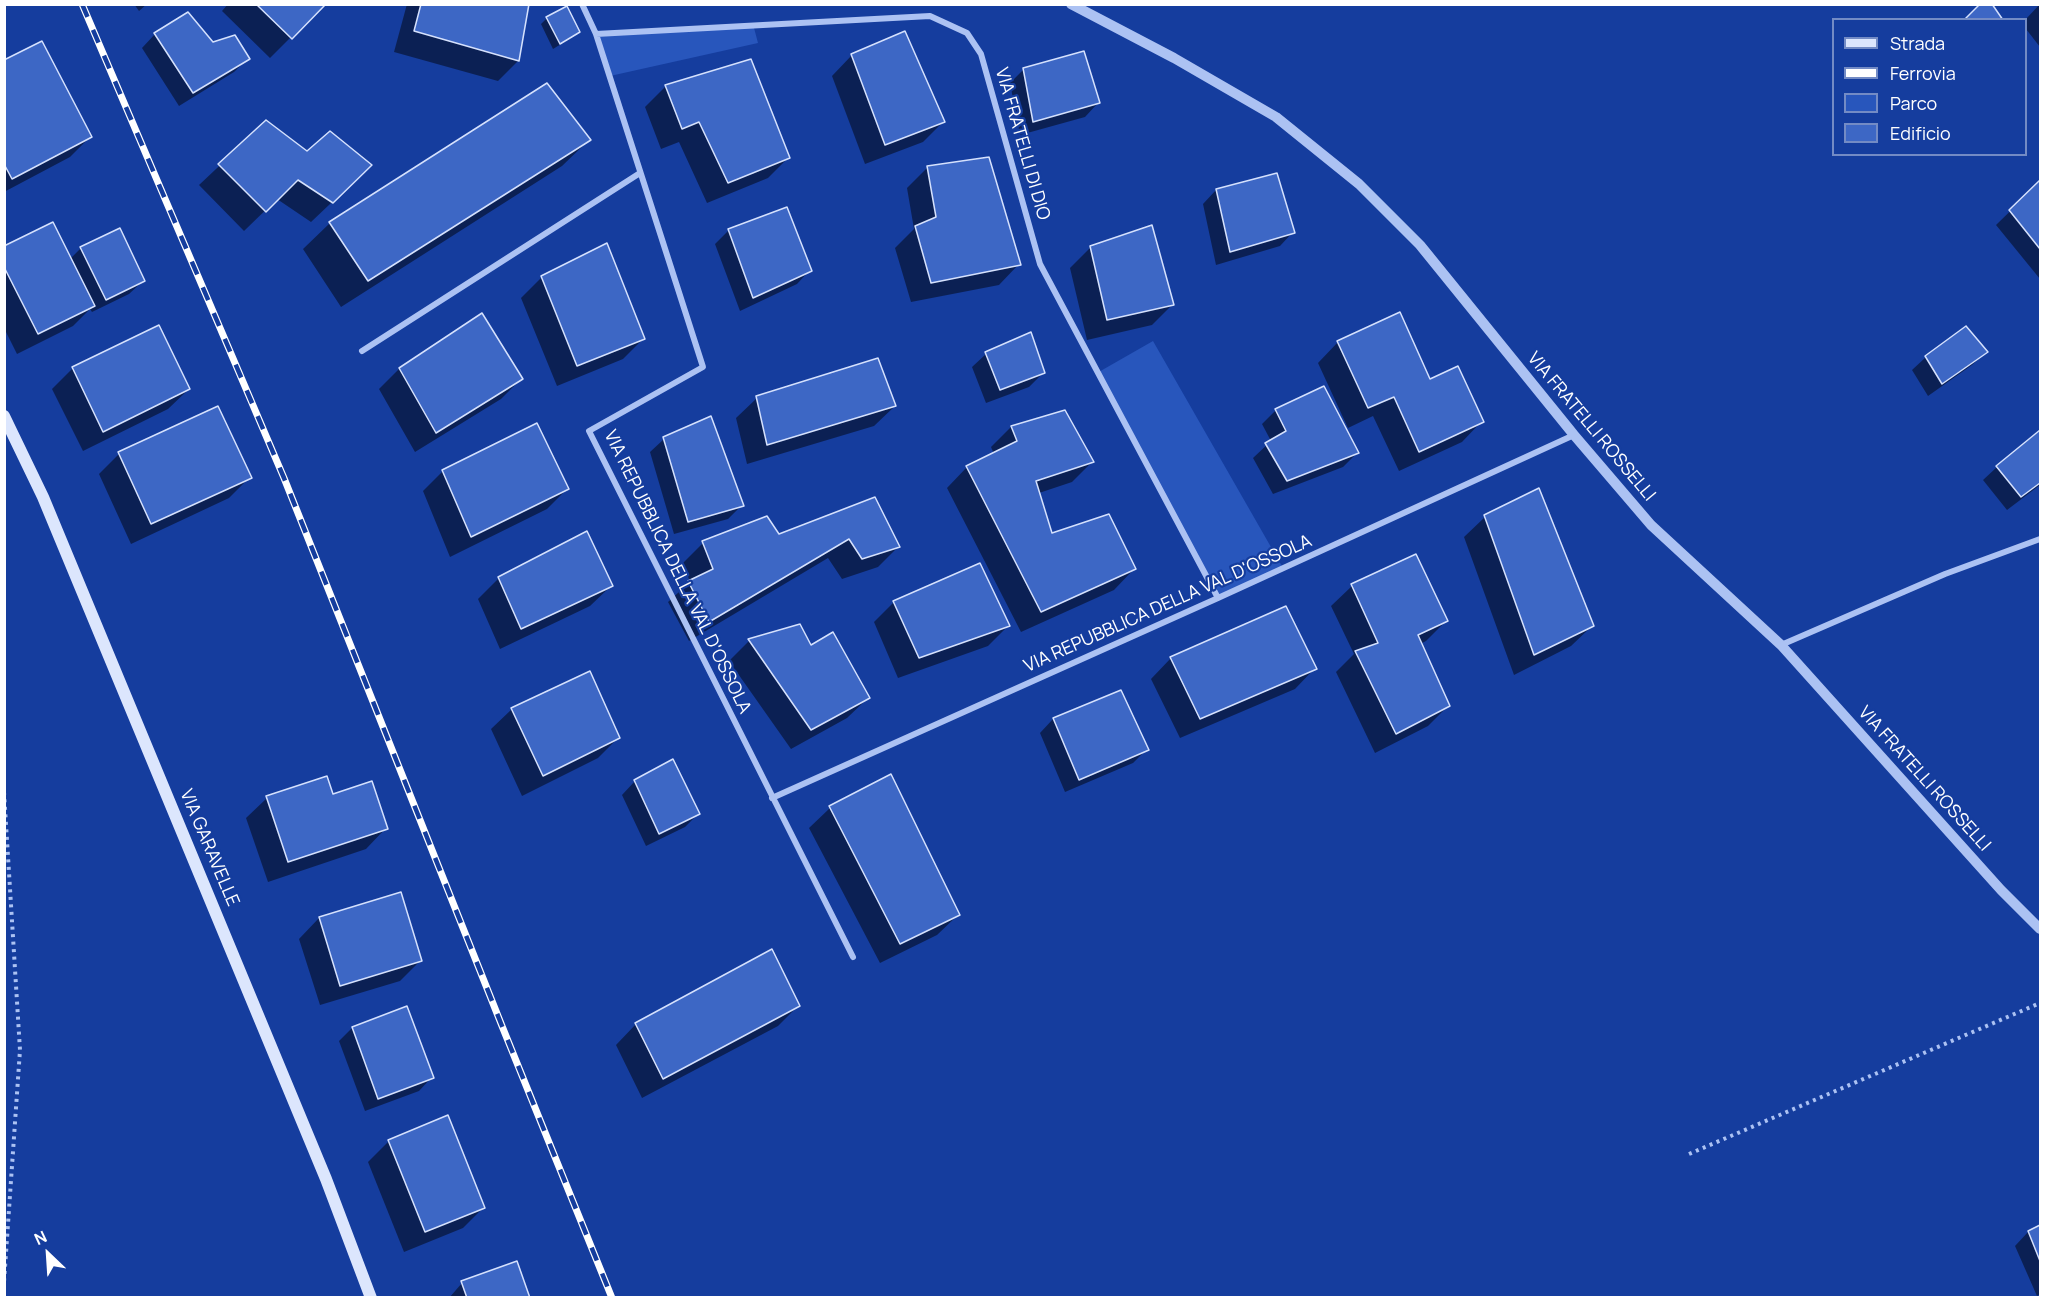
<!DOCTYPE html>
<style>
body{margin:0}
#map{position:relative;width:2045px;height:1302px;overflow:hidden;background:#153d9e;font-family:Manrope,sans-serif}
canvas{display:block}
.frame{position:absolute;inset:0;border:6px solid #fff;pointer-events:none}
.legend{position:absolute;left:1832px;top:18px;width:195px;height:138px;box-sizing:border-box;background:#153d9e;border:2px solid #738bc5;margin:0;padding:8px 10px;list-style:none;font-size:18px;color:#fff}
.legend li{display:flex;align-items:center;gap:12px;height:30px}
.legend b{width:30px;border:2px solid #738bc5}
.north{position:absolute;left:18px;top:1224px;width:60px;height:60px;-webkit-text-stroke:4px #153d9e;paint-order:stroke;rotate:335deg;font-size:16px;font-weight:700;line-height:24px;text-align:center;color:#fff}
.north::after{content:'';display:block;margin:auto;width:21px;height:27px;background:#fff;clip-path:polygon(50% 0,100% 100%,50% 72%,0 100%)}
</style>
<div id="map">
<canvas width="2045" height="1302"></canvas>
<div class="frame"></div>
<ul class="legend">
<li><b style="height:8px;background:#dce6fd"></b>Strada</li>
<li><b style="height:8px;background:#fff"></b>Ferrovia</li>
<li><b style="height:16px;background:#2856bc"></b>Parco</li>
<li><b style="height:16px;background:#3d67c5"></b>Edificio</li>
</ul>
<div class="north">N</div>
</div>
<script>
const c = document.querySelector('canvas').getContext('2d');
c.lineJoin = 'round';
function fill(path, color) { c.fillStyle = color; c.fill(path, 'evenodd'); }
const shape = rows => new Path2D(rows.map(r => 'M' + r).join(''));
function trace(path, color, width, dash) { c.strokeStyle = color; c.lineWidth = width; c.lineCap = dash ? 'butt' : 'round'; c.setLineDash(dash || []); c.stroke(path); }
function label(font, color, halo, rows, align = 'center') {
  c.font = font + ' Manrope,sans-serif'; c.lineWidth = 4.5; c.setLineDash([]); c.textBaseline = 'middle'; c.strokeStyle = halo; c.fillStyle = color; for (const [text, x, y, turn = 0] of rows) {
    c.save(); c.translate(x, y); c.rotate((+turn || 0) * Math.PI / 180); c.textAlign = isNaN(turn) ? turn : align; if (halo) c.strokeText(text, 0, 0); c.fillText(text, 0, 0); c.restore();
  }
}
fill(shape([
 [753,24,758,43,610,76,596,34],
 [1153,341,1283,568,1218,598,1097,373]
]), '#2856bc');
fill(shape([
 [134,4,147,4,139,11],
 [228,4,324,4,270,58,222,11],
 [407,4,527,4,518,61,498,81,394,52],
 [2040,4,2040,47,2026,29,2025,20],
 [547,18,578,32,571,38,553,49,541,24],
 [155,34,212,44,248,58,234,72,179,106,142,48],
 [852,55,943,122,923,142,865,164,832,76],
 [4,62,90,137,70,157,4,192],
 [1024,69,1098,103,1085,117,1020,135,1010,83],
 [666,86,788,158,768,178,707,203,679,142,661,149,645,107],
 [266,122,349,186,311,222,277,199,244,231,199,185],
 [589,140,562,166,341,307,303,249,330,223],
 [928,167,1019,264,999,285,911,302,895,248,914,229,907,188],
 [2040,182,2040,279,1996,225],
 [1216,190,1293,232,1280,246,1216,265,1203,204],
 [1151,227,1173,304,1152,325,1087,340,1070,268,1090,248],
 [729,230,810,270,797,284,740,311,715,244],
 [4,248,70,259,81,248,143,281,129,294,92,312,90,309,73,326,17,354,4,328],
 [542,277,643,339,623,359,557,386,521,298],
 [1030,334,1043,373,1029,387,986,403,972,367,986,354],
 [1338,342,1429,381,1482,421,1462,442,1399,471,1373,416,1348,428,1318,363],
 [1986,351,1972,365,1928,396,1912,370,1926,357],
 [73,368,189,389,168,409,83,451,52,389],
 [399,369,521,379,501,399,415,452,379,389],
 [757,398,895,406,874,426,747,464,736,418],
 [1276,410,1357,453,1343,467,1273,494,1253,458,1271,441,1262,424],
 [1011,427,1092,462,1072,482,1039,493,1051,535,1134,569,1114,590,1021,632,947,488,967,467,994,454,991,447],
 [2040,432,2040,485,2007,510,1983,480,1997,467],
 [664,439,742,505,728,519,674,534,650,452],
 [119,454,250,477,229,498,131,544,99,474],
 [443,471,567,489,547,509,450,557,423,491],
 [875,499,898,547,878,567,842,579,828,558,689,641,668,602,690,582,683,563,703,543,779,536],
 [1485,517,1592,626,1571,646,1514,675,1464,537],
 [586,533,611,586,590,606,500,649,478,599,499,578],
 [1352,586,1446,621,1426,641,1420,644,1448,706,1428,726,1375,753,1336,672,1354,654,1331,606],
 [894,602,1008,626,988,646,898,678,874,622],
 [800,626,810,647,868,698,847,718,791,749,729,661,749,641],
 [1171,658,1315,668,1295,689,1180,738,1151,679],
 [1120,692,1147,749,1133,763,1065,792,1040,733,1053,719],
 [512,709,618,738,598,758,522,796,491,729],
 [890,776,958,915,937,935,880,963,809,828,830,808],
 [635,781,699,813,685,827,646,846,622,795],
 [333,796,386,828,366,849,268,882,246,818,267,798],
 [319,918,420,961,400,981,320,1005,299,939],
 [798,1006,778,1026,642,1098,616,1045,636,1024],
 [352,1028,432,1077,419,1091,365,1111,339,1041],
 [389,1141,484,1207,463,1228,404,1252,368,1162],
 [2040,1226,2040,1294,2037,1296,2015,1246,2028,1232],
 [462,1283,528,1298,449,1298]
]), '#0007');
const building = shape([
 [256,4,326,4,292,39,256,4],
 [421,4,529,4,519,61,414,31,421,4],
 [1980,4,1992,4,2003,20,1964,20,1980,4],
 [567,6,580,32,560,44,546,17,567,6],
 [188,12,213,42,235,35,250,59,193,93,154,33,188,12],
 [905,31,945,122,885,145,851,54,905,31],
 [42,41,92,137,12,179,4,164,4,60,42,41],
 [1084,51,1100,103,1033,122,1023,68,1084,51],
 [751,59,790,158,728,183,699,122,682,129,665,85,751,59],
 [547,83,591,140,368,281,329,222,547,83],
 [266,120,307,151,330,131,372,165,333,203,298,180,266,212,218,164,266,120],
 [989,157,1021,265,931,283,915,226,936,217,927,166,989,157],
 [1277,173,1295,233,1230,252,1216,189,1277,173],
 [2040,180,2040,249,2009,210,2040,180],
 [787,207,812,271,753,298,728,229,787,207],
 [53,222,95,306,38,334,4,267,4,246,53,222],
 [1152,225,1174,305,1107,320,1090,246,1152,225],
 [120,228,145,281,106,300,80,247,120,228],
 [607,243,645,339,577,366,541,276,607,243],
 [1400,312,1430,379,1458,366,1484,422,1419,452,1394,397,1368,408,1337,341,1400,312],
 [482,313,523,379,436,433,399,368,482,313],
 [159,325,190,389,103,432,72,367,159,325],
 [1966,326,1988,352,1942,384,1925,356,1966,326],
 [1031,332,1045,373,1000,390,985,352,1031,332],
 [878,358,896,406,767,445,756,396,878,358],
 [1324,386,1359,453,1287,481,1265,443,1286,431,1275,409,1324,386],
 [218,406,252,478,151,524,118,452,218,406],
 [1065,410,1094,462,1036,481,1052,533,1109,514,1136,569,1041,612,966,466,1017,441,1011,426,1065,410],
 [711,416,744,506,688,522,663,437,711,416],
 [537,423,569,489,471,537,442,470,537,423],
 [2040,430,2040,483,2021,497,1996,466,2040,430],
 [1539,488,1594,626,1534,655,1484,515,1539,488],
 [875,497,900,547,862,559,849,539,709,622,688,581,713,569,702,541,767,516,779,534,875,497],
 [587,531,613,586,521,629,498,577,587,531],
 [1416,554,1448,621,1418,635,1450,706,1396,734,1355,651,1378,643,1351,584,1416,554],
 [980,563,1010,626,919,658,893,601,980,563],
 [1286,606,1317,669,1200,719,1170,657,1286,606],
 [800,624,811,645,833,632,870,698,811,730,748,639,800,624],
 [590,671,620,738,543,776,511,708,590,671],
 [1121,690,1149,750,1079,780,1053,718,1121,690],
 [673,759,700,814,659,834,634,780,673,759],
 [891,774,960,915,900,944,829,806,891,774],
 [327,776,333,794,372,781,388,829,288,862,266,796,327,776],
 [401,892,422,961,340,986,319,917,401,892],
 [772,949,800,1006,663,1079,635,1023,772,949],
 [407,1006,434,1078,378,1099,352,1027,407,1006],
 [448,1115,485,1208,425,1232,388,1140,448,1115],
 [2040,1225,2040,1261,2028,1231,2040,1225],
 [517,1261,530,1298,467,1298,461,1281,517,1261]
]);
fill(building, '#3d67c5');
trace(building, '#d5e1fd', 1.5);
trace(shape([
 [4,792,20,1050,4,1282],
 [1689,1154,2040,1003]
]), '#acc2f3', 4, [3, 4.5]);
trace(shape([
 [582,4,596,34,703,367,589,431,853,957],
 [596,34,930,16,967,33,981,54,1040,264,1218,598],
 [362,351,640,173],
 [1781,645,1945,574,2040,539],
 [772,798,1218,598,1574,435]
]), '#acc2f3', 6);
trace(shape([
 [1071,4,1174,58,1276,117,1359,184,1420,245,1574,435,1651,525,1781,645,2001,890,2040,929]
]), '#acc2f3', 10);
trace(shape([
 [4,416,43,497,326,1179,371,1298]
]), '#dce6fd', 12);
const rail = shape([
 [82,4,284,478,502,1026,612,1298]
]);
trace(rail, '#fff', 7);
trace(rail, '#153d9e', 4.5, [14]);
label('18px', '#fff', '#153d9e', [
 ["VIA FRATELLI DI DIO",1022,144,74],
 ["VIA FRATELLI ROSSELLI",1591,427,50],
 ["VIA REPUBBLICA DELLA VAL D'OSSOLA",677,572,64],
 ["VIA REPUBBLICA DELLA VAL D'OSSOLA",1168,604,-24],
 ["VIA FRATELLI ROSSELLI",1924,779,48],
 ["VIA GARAVELLE",209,848,67]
]);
</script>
